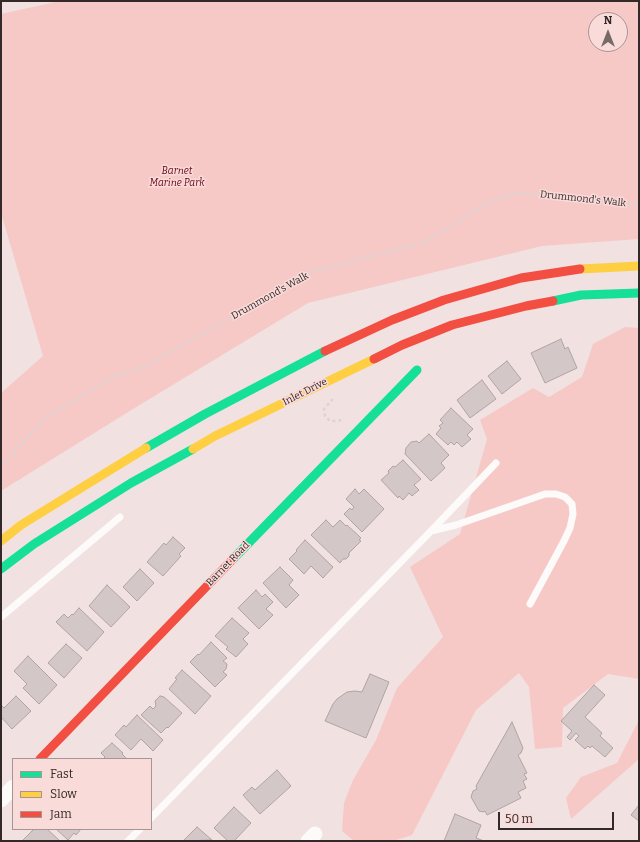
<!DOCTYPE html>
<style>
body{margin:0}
#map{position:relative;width:640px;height:842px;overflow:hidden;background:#f2e1e1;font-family:Bitter,serif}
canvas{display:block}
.frame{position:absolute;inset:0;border:2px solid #332928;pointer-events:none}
.legend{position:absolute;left:12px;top:758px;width:140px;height:72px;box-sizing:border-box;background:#f9dbda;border:1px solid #aa9493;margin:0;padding:5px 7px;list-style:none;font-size:12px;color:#332928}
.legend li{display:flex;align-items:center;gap:8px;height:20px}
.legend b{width:20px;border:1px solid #aa9493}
.north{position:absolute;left:588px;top:12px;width:40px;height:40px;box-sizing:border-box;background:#f9dbda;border:1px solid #aa9493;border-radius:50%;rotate:0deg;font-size:11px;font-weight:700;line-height:16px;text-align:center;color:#332928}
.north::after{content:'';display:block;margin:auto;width:14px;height:18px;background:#766969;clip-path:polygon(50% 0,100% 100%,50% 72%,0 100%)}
.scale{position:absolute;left:498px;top:812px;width:116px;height:18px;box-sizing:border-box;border:2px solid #332928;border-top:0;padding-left:5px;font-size:12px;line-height:14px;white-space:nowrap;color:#332928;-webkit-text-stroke:3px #f9dbda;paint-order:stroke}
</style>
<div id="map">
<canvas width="640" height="842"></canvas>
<div class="frame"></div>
<ul class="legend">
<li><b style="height:5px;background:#16e098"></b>Fast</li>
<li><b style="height:5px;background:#ffcf43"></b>Slow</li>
<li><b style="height:5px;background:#f24e42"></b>Jam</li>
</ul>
<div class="north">N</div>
<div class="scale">50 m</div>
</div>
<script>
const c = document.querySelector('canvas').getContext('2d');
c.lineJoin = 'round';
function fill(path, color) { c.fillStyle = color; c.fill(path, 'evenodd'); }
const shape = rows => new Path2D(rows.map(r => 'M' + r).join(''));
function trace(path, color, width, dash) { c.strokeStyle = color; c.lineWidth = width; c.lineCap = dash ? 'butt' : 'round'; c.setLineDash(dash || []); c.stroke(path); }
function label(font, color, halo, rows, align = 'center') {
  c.font = font + ' Bitter,serif'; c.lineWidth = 3; c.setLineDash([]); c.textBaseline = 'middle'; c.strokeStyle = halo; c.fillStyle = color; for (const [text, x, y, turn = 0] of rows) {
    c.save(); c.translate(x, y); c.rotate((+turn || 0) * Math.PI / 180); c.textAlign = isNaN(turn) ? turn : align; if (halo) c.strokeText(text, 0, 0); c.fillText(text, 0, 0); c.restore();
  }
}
fill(shape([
 [60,1,639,1,639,239,542,246,308,303,133,409,1,491,1,393,43,356,1,213,1,14],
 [596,20,620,20,620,44,596,44],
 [625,327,639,328,639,679,608,674,563,708,562,747,535,749,529,687,519,673,476,710,412,835,393,841,354,841,342,831,344,803,353,780,376,740,397,688,443,637,410,567,460,534,487,439,480,420,533,388,549,397,582,377,593,344],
 [639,720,639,759,571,819,566,798,581,777,617,763]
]), '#f6c9c7');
const building = shape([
 [561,339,565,349,568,347,577,368,545,383,531,353,561,339],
 [507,361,521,379,502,394,488,376,507,361],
 [482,380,496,399,470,418,457,400,482,380],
 [451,408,473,429,467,435,471,439,462,447,457,442,454,445,451,442,448,445,436,434,441,428,439,426,443,423,440,420,451,408],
 [429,434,449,455,441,463,445,468,431,481,405,454,406,448,411,442,417,441,419,443,429,434],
 [403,460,421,479,414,485,419,490,412,496,409,493,403,500,399,496,398,498,381,480,389,473,388,471,393,466,395,467,403,460],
 [355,489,359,494,364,489,384,509,362,532,344,514,350,508,352,510,354,507,346,499,355,489],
 [326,520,333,527,340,520,346,526,347,525,361,538,359,540,361,541,349,553,349,556,346,559,343,559,340,563,311,535,326,520],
 [173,537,185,548,179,554,181,556,163,576,147,562,164,543,166,545,173,537],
 [305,540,333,567,323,578,311,566,304,574,289,559,297,551,296,550,305,540],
 [280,567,293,580,289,585,299,595,286,608,263,583,280,567],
 [140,569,154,583,137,601,123,587,140,569],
 [107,585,130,607,111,627,89,606,107,585],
 [256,590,262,597,265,594,273,602,266,609,273,615,259,629,238,608,256,590],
 [79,608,104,632,87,651,56,622,64,614,68,618,72,614,73,615,79,608],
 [232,618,249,633,243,639,248,644,236,657,226,649,228,647,215,636,232,618],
 [211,642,227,658,223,661,227,664,226,669,223,672,227,675,215,687,190,662,198,654,199,655,211,642],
 [66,644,82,658,64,678,48,663,66,644],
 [28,656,57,685,39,704,23,688,27,684,14,671,28,656],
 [182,670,211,696,195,714,169,689,177,679,175,678,182,670],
 [370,674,389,682,366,738,325,721,333,704,337,699,347,692,355,691,362,692,370,674],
 [594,685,605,695,585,717,602,733,600,736,613,748,605,757,592,746,590,748,588,746,585,749,575,740,579,736,576,733,570,740,567,737,572,731,561,721,594,685],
 [16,696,31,711,12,729,1,717,1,707,2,706,4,708,16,696],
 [160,696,164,697,182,713,168,728,167,727,161,733,141,715,150,706,153,709,156,706,155,701,160,696],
 [137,715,163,740,153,751,141,739,131,750,115,735,124,725,126,727,137,715],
 [512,722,523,748,521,753,518,755,527,773,524,774,527,779,523,781,526,788,518,792,521,798,487,815,485,811,483,812,479,811,471,797,473,791,477,789,476,786,512,722],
 [112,743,123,753,122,754,127,759,103,759,105,757,101,753,112,743],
 [277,770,291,786,260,814,243,795,252,787,255,790,277,770],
 [639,805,639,821,631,815,639,805],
 [234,807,251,823,234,841,228,841,214,828,234,807],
 [455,814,481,825,476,838,484,841,444,841,455,814],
 [197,827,212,840,183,841,197,827],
 [34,829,47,829,60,841,22,841,34,829],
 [56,829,81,829,76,835,74,833,68,840,56,829]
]);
fill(building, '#d4c7c7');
trace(building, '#b0a3a3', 1);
trace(shape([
 [333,399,324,409,325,416,330,421,338,421,343,419],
 [1,464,12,455,45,418,113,377,148,365,311,272,422,243,451,227,481,206,501,197,522,193,639,205]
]), '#d9d5d5', 2.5, [3, 3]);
trace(shape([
 [431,531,456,525,545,494,556,494,565,497,572,504,573,514,570,528,564,541,530,604],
 [1,617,120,517],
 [151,818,431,531,496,463],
 [128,841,140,829]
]), '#fdfafa', 7);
trace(shape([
 [1,800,13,787],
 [308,841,315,834]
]), '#fdfafa', 15);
trace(shape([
 [553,301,581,295,639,293],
 [146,448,205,414,325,351],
 [233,559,417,370],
 [1,569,34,544,131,483,193,449]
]), '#16e098', 9);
trace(shape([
 [580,269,639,266],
 [193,449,215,436,374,359],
 [1,541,21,525,146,448]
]), '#ffcf43', 9);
trace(shape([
 [325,351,392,320,444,300,521,278,580,269],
 [374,359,402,345,452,325,526,306,553,301],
 [40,759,233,559]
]), '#f24e42', 9);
label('italic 10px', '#690013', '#f9dbda', [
 ["Barnet",177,171],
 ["Marine Park",177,183]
]);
label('10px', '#332928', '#f9dbda', [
 ["Drummond's Walk",583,199,6],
 ["Drummond's Walk",270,296,-29],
 ["Inlet Drive",305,392,-27],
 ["Barnet Road",228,564,-46]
]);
</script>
